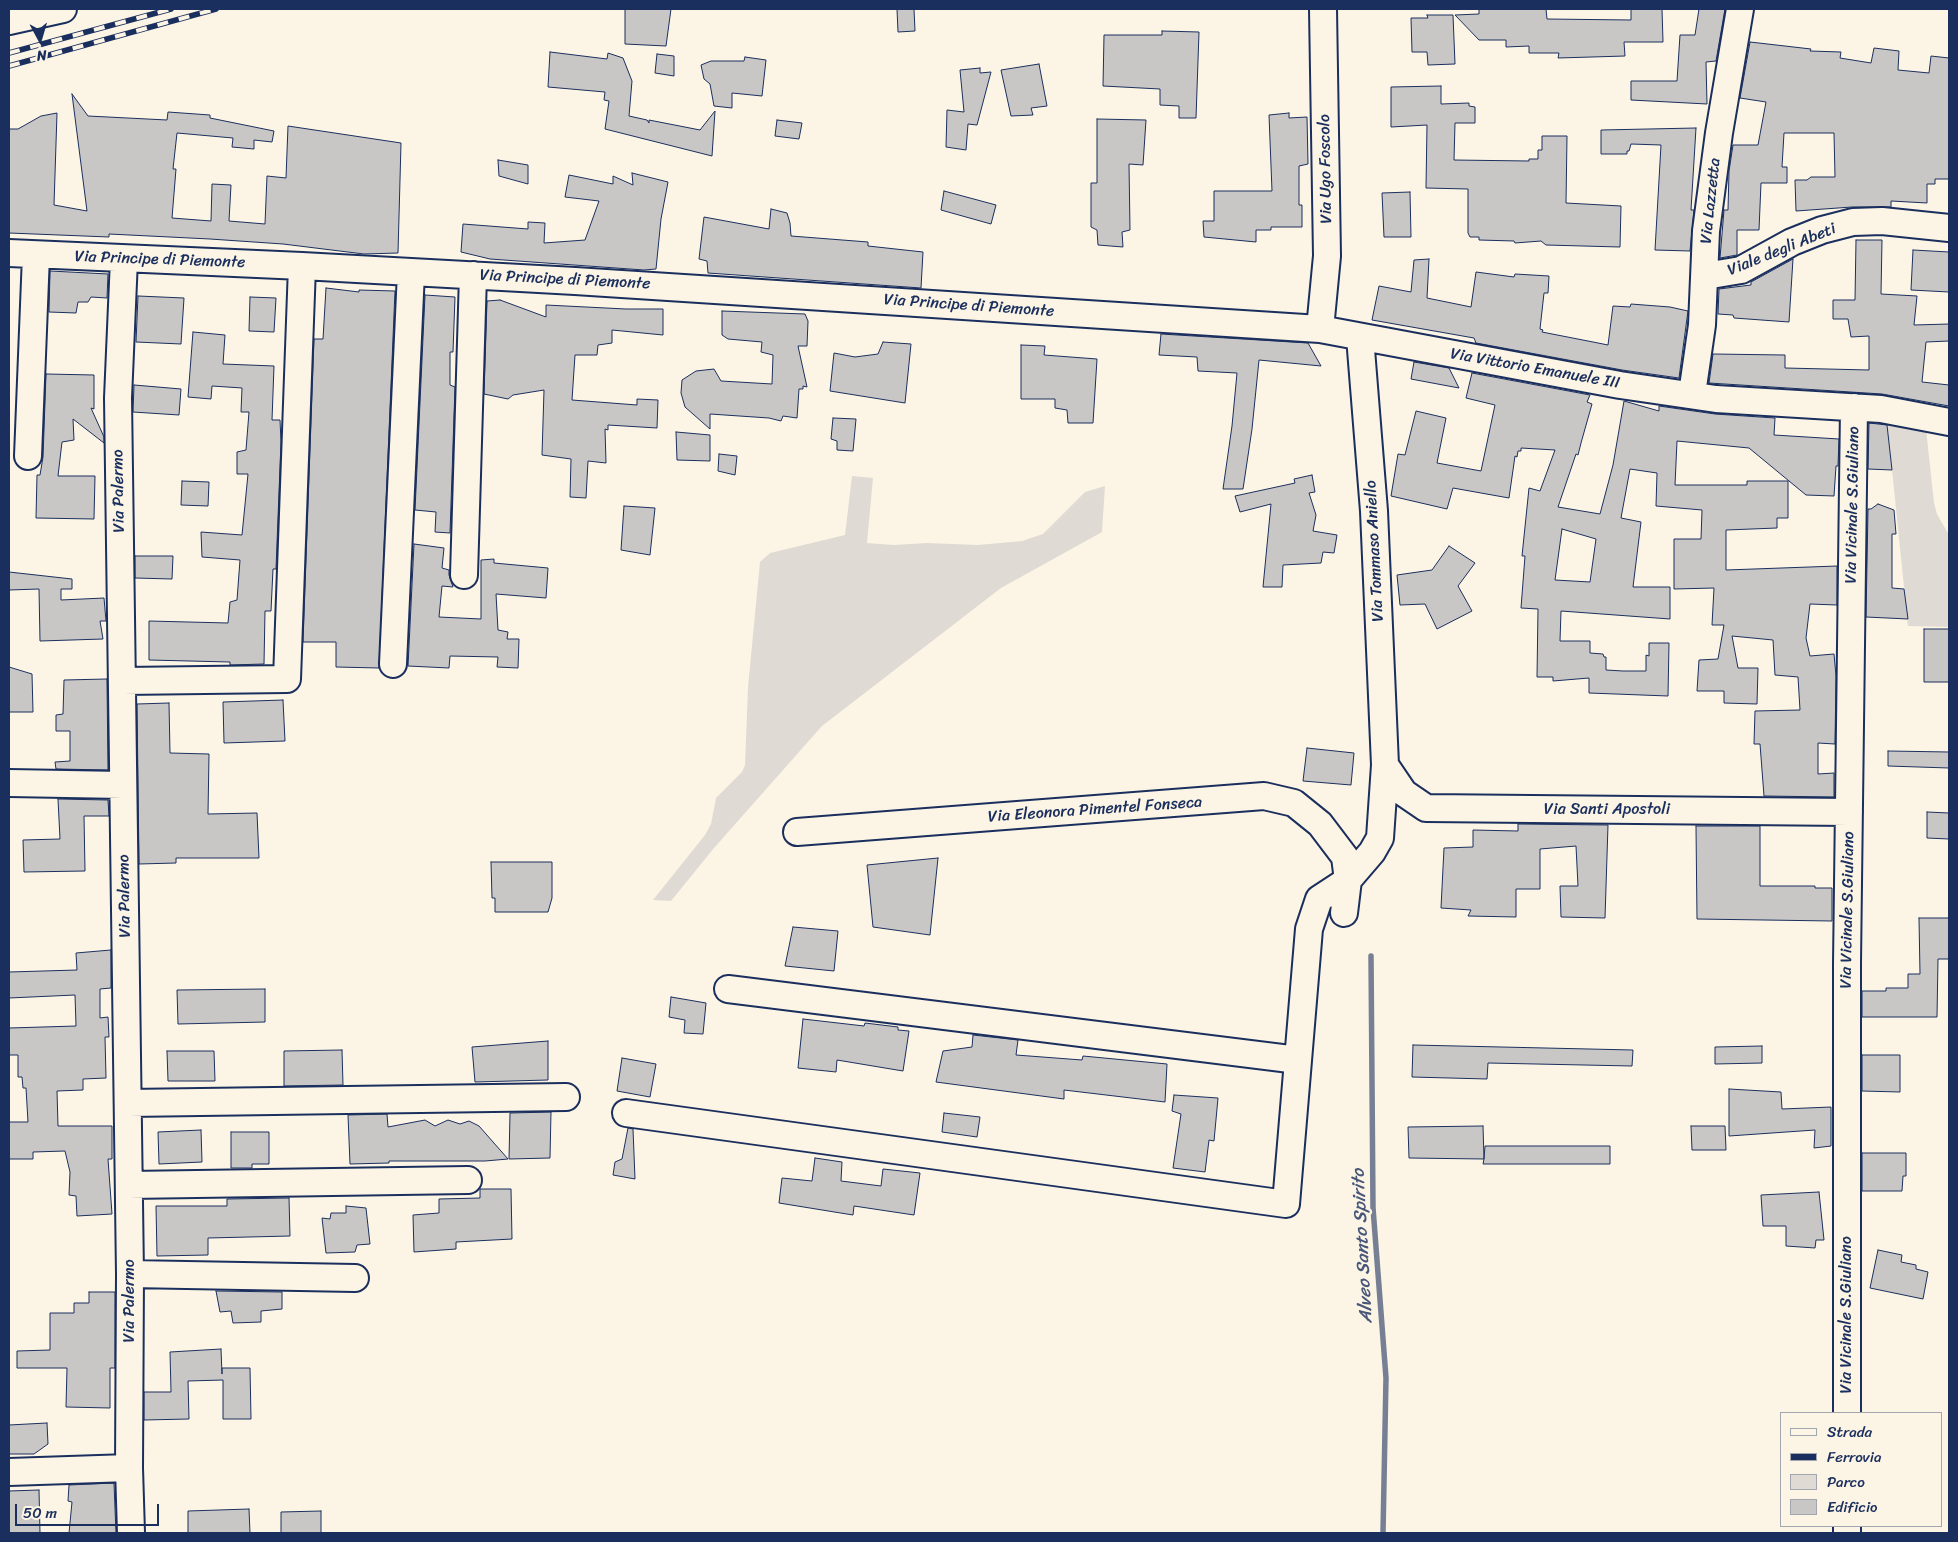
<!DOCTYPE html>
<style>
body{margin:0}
#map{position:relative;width:1958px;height:1542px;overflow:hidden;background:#fcf5e5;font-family:Sriracha,sans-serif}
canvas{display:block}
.frame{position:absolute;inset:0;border:10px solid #1b2f5e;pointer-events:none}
.legend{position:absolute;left:1780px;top:1412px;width:162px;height:115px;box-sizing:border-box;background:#fcf5e5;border:1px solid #a2a6af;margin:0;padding:6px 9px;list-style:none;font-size:15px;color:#1b2f5e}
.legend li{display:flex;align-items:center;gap:10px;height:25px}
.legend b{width:25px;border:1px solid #a2a6af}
.north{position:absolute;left:15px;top:15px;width:50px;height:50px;-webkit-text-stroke:4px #fcf5e5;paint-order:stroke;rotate:174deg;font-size:14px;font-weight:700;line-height:20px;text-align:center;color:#1b2f5e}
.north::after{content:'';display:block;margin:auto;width:18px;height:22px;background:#1b2f5e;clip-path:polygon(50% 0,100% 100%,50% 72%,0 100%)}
.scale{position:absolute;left:15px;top:1504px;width:144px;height:22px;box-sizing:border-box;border:2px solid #1b2f5e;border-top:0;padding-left:6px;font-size:15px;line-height:18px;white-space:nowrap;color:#1b2f5e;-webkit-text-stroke:4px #fcf5e5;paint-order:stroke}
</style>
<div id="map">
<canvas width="1958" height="1542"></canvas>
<div class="frame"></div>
<ul class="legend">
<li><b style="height:6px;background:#fcf5e5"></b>Strada</li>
<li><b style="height:6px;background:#1b2f5e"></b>Ferrovia</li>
<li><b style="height:14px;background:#dfdbd4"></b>Parco</li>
<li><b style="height:14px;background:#c8c7c6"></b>Edificio</li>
</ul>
<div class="north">N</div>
<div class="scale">50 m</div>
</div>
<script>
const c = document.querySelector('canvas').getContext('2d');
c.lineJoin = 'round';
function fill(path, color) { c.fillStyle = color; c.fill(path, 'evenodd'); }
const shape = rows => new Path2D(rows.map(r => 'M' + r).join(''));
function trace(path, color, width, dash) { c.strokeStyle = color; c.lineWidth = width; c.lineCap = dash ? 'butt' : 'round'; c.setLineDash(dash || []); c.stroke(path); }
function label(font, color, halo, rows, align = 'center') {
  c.font = font + ' Sriracha,sans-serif'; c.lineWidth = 5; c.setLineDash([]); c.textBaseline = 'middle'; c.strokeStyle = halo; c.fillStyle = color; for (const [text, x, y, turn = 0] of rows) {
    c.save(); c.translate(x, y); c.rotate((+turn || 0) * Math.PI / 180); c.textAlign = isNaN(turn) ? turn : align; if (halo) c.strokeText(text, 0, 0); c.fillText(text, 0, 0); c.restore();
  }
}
fill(shape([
 [1887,421,1926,429,1934,503,1937,514,1949,535,1949,627,1908,626],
 [852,476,873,478,867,543,894,545,927,543,978,545,1022,541,1043,534,1085,492,1105,486,1102,532,1001,588,822,726,714,848,671,901,653,900,705,835,711,824,716,798,742,772,745,765,748,687,760,562,770,553,845,535]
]), '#dfdbd4');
trace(shape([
 [1371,956,1373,1208,1386,1378,1383,1533]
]), '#767f94', 5.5);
const building = shape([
 [625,9,671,9,666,46,625,44,625,9],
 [897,9,914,9,915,31,898,32,897,9],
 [1479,9,1546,9,1547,19,1631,20,1631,9,1662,9,1663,42,1624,42,1625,56,1558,58,1559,53,1529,53,1529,46,1506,47,1506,40,1479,40,1455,15,1479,14,1479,9],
 [1699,9,1725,9,1716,61,1706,62,1707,104,1631,100,1631,81,1677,81,1680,35,1695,35,1699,9],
 [1427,15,1453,15,1455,64,1428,65,1427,52,1412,52,1411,18,1428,18,1427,15],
 [1162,31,1199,32,1196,118,1179,118,1179,106,1160,105,1160,89,1103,86,1104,35,1162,35,1162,31],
 [1750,42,1811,49,1810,51,1841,52,1840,58,1871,63,1874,48,1899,51,1898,70,1929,73,1931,56,1949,58,1949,179,1935,179,1935,184,1927,184,1927,203,1891,201,1891,207,1852,207,1796,211,1795,180,1807,180,1811,177,1835,177,1834,133,1784,133,1782,167,1787,167,1787,183,1761,183,1759,230,1737,230,1737,255,1720,258,1724,210,1728,210,1729,171,1733,145,1758,145,1766,102,1740,98,1750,42],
 [550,52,607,59,608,53,623,58,632,81,629,116,647,120,649,123,649,120,700,130,715,111,712,156,605,129,609,101,604,100,605,92,548,87,550,52],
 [657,54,674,56,674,76,655,73,657,54],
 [745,57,766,60,762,96,732,93,732,108,714,106,710,84,704,79,701,65,711,61,744,61,745,57],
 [1039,64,1047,106,1031,108,1033,115,1011,116,1001,70,1039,64],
 [980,68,980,73,991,72,977,125,968,124,966,150,946,147,947,110,964,112,960,70,980,68],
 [1441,86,1441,104,1469,103,1469,106,1475,107,1475,123,1455,123,1454,160,1529,161,1529,159,1538,159,1538,150,1542,150,1542,136,1567,136,1566,203,1621,206,1620,247,1546,245,1541,241,1515,243,1514,241,1479,240,1479,237,1470,237,1468,233,1468,189,1426,188,1427,125,1391,127,1391,87,1441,86],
 [72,94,88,116,167,120,168,112,210,115,210,118,274,131,272,142,254,140,254,149,232,147,233,138,177,133,173,169,176,169,172,218,211,221,212,184,231,185,229,221,265,224,267,176,286,178,288,126,401,143,398,253,364,254,283,244,210,239,109,234,109,237,9,233,9,129,18,129,41,116,57,113,54,205,87,211,72,94],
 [1289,113,1289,118,1307,117,1308,164,1299,166,1299,205,1302,205,1302,227,1271,227,1271,230,1256,230,1256,242,1204,237,1203,221,1214,221,1214,191,1272,191,1269,115,1289,113],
 [1097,119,1146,120,1143,165,1129,164,1130,230,1122,232,1123,247,1098,245,1097,230,1091,227,1091,183,1097,183,1097,119],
 [777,120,802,123,799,139,775,136,777,120],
 [1696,128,1691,210,1694,210,1690,251,1655,250,1661,145,1631,144,1629,151,1627,151,1627,154,1601,154,1601,130,1696,128],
 [498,160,528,165,528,184,499,176,498,160],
 [632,173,668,182,661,219,656,269,644,270,490,259,461,252,463,224,528,229,528,222,545,223,544,243,585,240,599,201,565,197,569,175,613,184,613,176,633,185,632,173],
 [944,191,996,205,991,224,941,210,944,191],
 [1410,192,1411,237,1384,237,1382,193,1410,192],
 [771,209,787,213,790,223,791,236,868,242,868,246,923,252,921,288,708,273,707,261,699,259,704,217,769,229,771,209],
 [1856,240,1882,240,1881,294,1917,296,1914,325,1949,324,1949,341,1926,342,1922,382,1949,385,1949,406,1882,394,1709,383,1713,354,1785,355,1785,368,1869,370,1869,336,1851,337,1848,319,1833,319,1833,300,1855,300,1856,240],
 [1913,250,1949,252,1949,292,1911,290,1913,250],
 [1429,259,1427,298,1471,307,1476,272,1514,277,1515,274,1549,276,1548,293,1544,293,1540,329,1543,330,1542,332,1593,342,1608,345,1613,306,1630,307,1631,304,1670,307,1688,311,1679,378,1622,370,1476,343,1474,338,1372,320,1379,286,1411,292,1414,260,1429,259],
 [1793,259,1789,322,1734,318,1733,315,1718,314,1719,289,1751,285,1751,282,1793,259],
 [50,271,108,274,107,298,91,297,88,302,78,302,76,313,49,312,50,271],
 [326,288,359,292,359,290,395,291,379,668,336,667,336,642,303,642,314,339,323,339,326,288],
 [425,295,455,297,453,352,450,352,450,385,455,387,450,533,435,532,436,512,415,510,425,295],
 [138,296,184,298,181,344,136,342,138,296],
 [250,297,276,298,274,332,249,331,250,297],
 [500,300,546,317,546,305,626,309,663,309,663,335,612,330,612,343,598,345,597,355,575,355,572,400,637,405,637,399,658,400,657,428,608,425,608,430,605,429,606,463,588,461,586,498,570,497,571,459,542,455,544,390,513,395,508,399,484,394,487,301,500,300],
 [722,311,805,314,808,321,807,346,798,346,807,387,803,386,803,389,799,389,797,418,783,416,781,421,769,418,710,414,710,429,685,407,681,393,682,380,696,371,714,369,721,381,772,384,773,355,761,352,762,342,728,339,722,335,722,311],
 [193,332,225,335,223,364,274,366,272,420,280,420,281,442,276,569,273,569,271,611,265,611,264,664,230,665,230,662,149,660,149,621,228,623,230,602,237,600,240,560,202,557,201,532,242,535,248,474,237,474,237,452,246,450,249,412,241,412,242,388,212,386,211,399,188,397,193,332],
 [1161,334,1308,343,1321,366,1259,360,1252,429,1243,489,1223,489,1232,426,1237,373,1198,371,1197,357,1159,355,1161,334],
 [883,342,911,344,905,403,830,391,834,353,855,357,878,354,883,342],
 [1021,345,1045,346,1044,355,1097,359,1093,423,1068,423,1067,410,1055,408,1055,399,1021,399,1021,345],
 [1414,362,1449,368,1459,388,1411,379,1414,362],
 [1472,373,1590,395,1587,402,1592,404,1581,443,1578,455,1576,454,1558,507,1600,514,1613,465,1624,401,1659,411,1659,406,1715,414,1775,418,1774,435,1839,439,1838,466,1836,466,1834,496,1806,495,1749,448,1677,441,1675,485,1747,485,1747,481,1788,481,1788,518,1777,518,1777,528,1726,530,1726,570,1837,566,1837,605,1810,604,1806,638,1810,656,1834,654,1836,676,1835,744,1818,743,1818,774,1834,773,1834,797,1764,796,1760,744,1754,744,1755,711,1800,710,1798,677,1775,675,1773,640,1732,636,1738,668,1758,668,1757,704,1724,703,1724,691,1697,691,1699,660,1718,659,1724,625,1712,625,1714,588,1674,589,1674,539,1701,539,1702,510,1656,506,1657,473,1630,469,1621,518,1641,522,1633,587,1670,587,1670,619,1561,611,1560,641,1590,641,1590,653,1603,654,1604,657,1606,657,1606,670,1623,671,1646,671,1646,655,1649,656,1649,643,1669,643,1668,696,1589,693,1589,678,1553,681,1553,677,1537,677,1538,609,1521,608,1525,556,1522,556,1529,488,1540,491,1555,450,1521,448,1521,451,1518,451,1517,457,1515,456,1509,498,1453,488,1447,509,1391,496,1398,454,1405,455,1416,411,1446,418,1437,463,1481,471,1495,405,1466,398,1472,373],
 [1562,529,1596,539,1590,582,1555,580,1562,529],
 [46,374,94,375,94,409,91,408,104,437,104,443,73,419,74,440,62,442,58,476,95,476,94,519,36,518,37,475,40,475,43,457,46,374],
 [134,385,181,389,179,415,133,412,134,385],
 [833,418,856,419,853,451,837,450,837,441,831,439,833,418],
 [1869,423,1887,425,1892,470,1868,469,1869,423],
 [676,432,710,435,710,461,677,460,676,432],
 [719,454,737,456,735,475,718,471,719,454],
 [1312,475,1315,492,1309,493,1316,515,1313,531,1337,535,1334,553,1323,552,1321,563,1283,565,1282,587,1263,587,1271,504,1240,512,1235,496,1295,483,1294,479,1312,475],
 [182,481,209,482,208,506,181,505,182,481],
 [1878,504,1894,510,1896,534,1892,534,1892,588,1904,589,1908,619,1866,617,1868,509,1871,509,1878,504],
 [624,506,655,508,650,555,621,550,624,506],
 [414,544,444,548,442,568,449,570,449,575,453,587,442,586,439,617,481,619,481,560,494,559,494,563,548,568,546,598,496,594,498,630,508,632,507,639,519,639,518,668,497,667,498,657,450,656,449,668,408,666,414,544],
 [1449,546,1475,563,1458,586,1472,611,1437,629,1425,604,1400,605,1397,575,1432,570,1449,546],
 [135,556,173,556,172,579,135,578,135,556],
 [9,572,72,579,72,589,61,589,61,600,104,598,106,621,100,621,103,639,40,641,39,589,9,590,9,572],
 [1924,629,1949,629,1949,682,1924,682,1924,629],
 [9,667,32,674,33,712,9,712,9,667],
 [107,679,108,770,56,769,55,762,70,761,70,731,56,731,56,715,63,714,64,680,107,679],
 [283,700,285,741,224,743,223,702,283,700],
 [169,703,170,753,209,754,208,814,257,813,259,858,176,858,176,863,139,864,137,704,169,703],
 [1307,748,1354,753,1351,785,1303,781,1307,748],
 [1888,751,1949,752,1949,768,1888,766,1888,751],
 [58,799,108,800,109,816,84,816,85,871,24,872,23,840,60,839,58,799],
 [1927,812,1949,813,1949,839,1927,838,1927,812],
 [1518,824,1608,825,1605,918,1561,917,1560,886,1578,886,1576,846,1540,849,1540,889,1516,889,1516,917,1468,916,1471,910,1441,908,1444,848,1473,847,1473,830,1518,831,1518,824],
 [1696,826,1760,826,1760,886,1815,886,1815,888,1832,888,1832,921,1697,919,1696,826],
 [938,858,930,935,873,927,867,865,938,858],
 [491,862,552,862,552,898,548,912,495,912,495,898,492,898,491,862],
 [1919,918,1949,918,1949,959,1938,959,1937,1017,1862,1017,1862,991,1886,991,1886,988,1908,988,1908,974,1920,974,1919,918],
 [793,927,838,931,834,971,785,966,793,927],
 [111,950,111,988,100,989,100,1018,108,1017,109,1037,105,1037,106,1078,83,1079,83,1090,57,1091,58,1126,112,1126,112,1159,108,1159,112,1214,77,1216,76,1196,69,1195,70,1172,65,1151,33,1152,33,1159,9,1159,9,1122,28,1122,26,1088,23,1088,22,1077,18,1077,18,1055,9,1055,9,1028,76,1026,75,995,9,998,9,972,77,970,76,953,111,950],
 [265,989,265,1022,178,1024,177,990,265,989],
 [671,997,706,1003,703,1034,684,1033,685,1020,669,1017,671,997],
 [803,1019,864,1026,865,1023,898,1027,898,1030,909,1031,903,1071,837,1060,836,1072,798,1068,803,1019],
 [973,1035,1018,1040,1016,1055,1082,1060,1083,1056,1167,1064,1165,1102,1064,1090,1064,1099,936,1082,943,1051,972,1047,973,1035],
 [548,1041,548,1080,475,1082,472,1047,548,1041],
 [1413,1045,1633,1050,1632,1066,1488,1063,1487,1079,1412,1077,1413,1045],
 [1762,1046,1762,1063,1715,1064,1715,1047,1762,1046],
 [342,1050,343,1085,284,1086,284,1051,342,1050],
 [167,1051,214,1051,215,1081,168,1081,167,1051],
 [1862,1055,1900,1055,1900,1092,1862,1091,1862,1055],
 [622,1058,656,1064,650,1097,617,1091,622,1058],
 [1729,1089,1781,1092,1782,1109,1831,1107,1831,1146,1814,1148,1815,1130,1729,1136,1729,1089],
 [1174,1095,1218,1098,1214,1141,1209,1140,1205,1172,1173,1168,1181,1114,1172,1111,1174,1095],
 [551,1112,550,1158,509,1159,510,1113,551,1112],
 [944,1113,980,1117,977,1137,942,1132,944,1113],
 [387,1114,388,1127,425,1120,435,1126,448,1120,460,1124,469,1121,479,1126,508,1159,485,1161,389,1161,389,1163,350,1164,348,1115,387,1114],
 [1483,1126,1484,1159,1485,1146,1610,1146,1610,1164,1483,1164,1484,1159,1409,1158,1408,1127,1483,1126],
 [1691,1126,1725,1126,1726,1150,1692,1150,1691,1126],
 [628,1128,633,1129,635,1179,613,1175,615,1162,622,1159,628,1128],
 [201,1130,202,1162,159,1164,158,1132,201,1130],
 [231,1132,269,1132,269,1164,252,1164,252,1168,231,1168,231,1132],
 [1862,1153,1906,1153,1906,1176,1903,1176,1902,1191,1862,1191,1862,1153],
 [815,1158,842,1162,841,1181,881,1186,883,1169,920,1173,914,1215,854,1206,853,1215,779,1203,782,1178,812,1181,815,1158],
 [480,1189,511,1189,512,1239,456,1242,456,1249,414,1252,413,1215,439,1213,439,1199,480,1198,480,1189],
 [1819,1192,1824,1240,1816,1240,1815,1248,1786,1246,1786,1226,1763,1226,1761,1195,1819,1192],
 [289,1198,290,1236,208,1238,208,1255,157,1256,156,1206,227,1206,227,1199,289,1198],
 [346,1206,366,1208,370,1244,357,1245,355,1252,326,1253,322,1218,330,1219,331,1213,346,1213,346,1206],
 [1878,1250,1902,1255,1901,1262,1916,1265,1916,1269,1928,1272,1923,1299,1870,1288,1878,1250],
 [216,1291,282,1292,282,1309,261,1311,261,1322,233,1323,231,1311,220,1312,216,1291],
 [89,1292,115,1292,115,1368,110,1368,110,1408,66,1407,67,1368,17,1368,17,1351,50,1350,50,1313,74,1313,74,1303,89,1303,89,1292],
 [221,1349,222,1374,222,1368,250,1368,251,1419,223,1419,223,1380,188,1381,189,1419,144,1420,144,1392,171,1392,170,1352,221,1349],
 [47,1423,48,1444,34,1454,9,1454,9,1425,47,1423],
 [114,1483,116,1533,69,1533,72,1502,68,1501,69,1485,114,1483],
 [39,1490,40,1533,9,1533,9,1491,39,1490],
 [249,1509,250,1533,188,1533,188,1511,249,1509],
 [321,1511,321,1533,281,1533,281,1512,321,1511]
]);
fill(building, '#c8c7c6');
trace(building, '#1b2f5e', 1);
const minor = shape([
 [9,21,63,9],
 [9,253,302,266,575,281,1320,329,1620,385,1716,399,1881,409,1949,422],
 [124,259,118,398,130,1274,129,1468,131,1533],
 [1705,276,1741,270,1792,242,1822,230,1853,222,1882,221,1949,228],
 [1320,329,1327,256,1323,9],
 [1692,394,1702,325,1706,231,1719,133,1740,9],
 [28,456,36,255],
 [464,575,473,275],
 [393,664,411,272],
 [123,681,287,679,302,266],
 [1385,765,1404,793,1426,808,1849,812],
 [9,783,123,785],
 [797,832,1264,796,1294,803,1320,824,1345,857,1348,880,1344,913],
 [728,989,1298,1060],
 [128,1103,566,1097],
 [626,1113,1286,1204,1309,929,1319,899,1348,880,1372,852,1380,838,1385,765,1374,511,1360,337],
 [129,1185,468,1180],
 [130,1274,355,1278],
 [1847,1413,1847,963,1854,407],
 [9,1472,129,1468],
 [1847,1533,1847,1526]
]);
trace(minor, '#1b2f5e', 30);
trace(minor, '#fcf5e5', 26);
const rail = shape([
 [9,53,171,9],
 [9,66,216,9]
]);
trace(rail, '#1b2f5e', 5.5);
trace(rail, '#fcf5e5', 4, [11]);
label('16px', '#1b2f5e', '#fcf5e5', [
 ["Via Ugo Foscolo",1326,169,-91],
 ["Via Lazzetta",1711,201,-84],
 ["Viale degli Abeti",1782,250,-22],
 ["Via Principe di Piemonte",160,260,2],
 ["Via Principe di Piemonte",565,280,3],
 ["Via Principe di Piemonte",969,306,4],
 ["Via Vittorio Emanuele III",1535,369,10],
 ["Via Palermo",119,491,-91],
 ["Via Vicinale S.Giuliano",1853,505,-89],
 ["Via Tommaso Aniello",1375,551,-93],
 ["Via Eleonora Pimentel Fonseca",1095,810,-4],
 ["Via Santi Apostoli",1607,810],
 ["Via Palermo",125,896,-91],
 ["Via Vicinale S.Giuliano",1848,910,-89],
 ["Via Palermo",130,1301,-90],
 ["Via Vicinale S.Giuliano",1847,1315,-90]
]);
label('italic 18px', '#485779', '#fcf5e5', [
 ["Alveo Santo Spirito",1363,1246,-93]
]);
</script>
